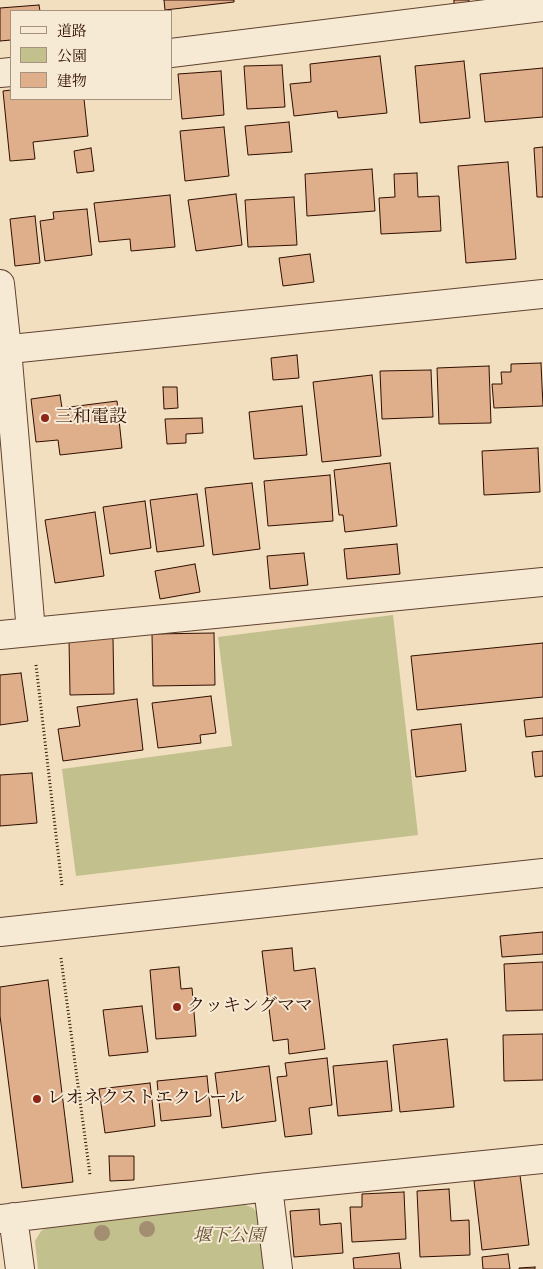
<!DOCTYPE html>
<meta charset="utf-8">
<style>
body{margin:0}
#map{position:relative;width:543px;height:1269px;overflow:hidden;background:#f2dfbf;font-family:"IM FELL English","Noto Serif JP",serif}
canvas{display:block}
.legend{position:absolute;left:10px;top:10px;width:162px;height:90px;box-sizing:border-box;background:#f7ead5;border:1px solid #a79280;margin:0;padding:6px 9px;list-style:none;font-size:15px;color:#2f0e01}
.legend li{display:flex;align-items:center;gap:10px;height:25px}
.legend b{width:25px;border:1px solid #a79280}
</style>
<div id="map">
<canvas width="543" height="1269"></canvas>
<ul class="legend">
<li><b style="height:6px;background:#f7ead5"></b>道路</li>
<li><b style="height:14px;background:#c2c08d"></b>公園</li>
<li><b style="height:14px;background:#dfae8a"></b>建物</li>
</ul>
</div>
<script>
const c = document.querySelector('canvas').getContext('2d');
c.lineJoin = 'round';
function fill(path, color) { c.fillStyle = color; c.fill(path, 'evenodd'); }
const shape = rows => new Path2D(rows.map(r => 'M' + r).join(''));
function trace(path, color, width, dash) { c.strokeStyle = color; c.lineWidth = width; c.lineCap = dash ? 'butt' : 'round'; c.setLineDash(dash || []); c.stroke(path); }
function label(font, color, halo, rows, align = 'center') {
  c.font = font + ' "IM FELL English","Noto Serif JP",serif'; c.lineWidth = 4; c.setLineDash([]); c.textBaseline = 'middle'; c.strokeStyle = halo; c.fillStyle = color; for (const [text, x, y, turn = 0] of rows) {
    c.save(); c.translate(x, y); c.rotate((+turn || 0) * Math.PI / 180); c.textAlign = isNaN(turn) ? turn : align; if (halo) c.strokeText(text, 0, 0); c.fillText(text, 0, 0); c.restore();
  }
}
fill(shape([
 [393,615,418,835,76,876,62,769,232,746,218,637],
 [243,1204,253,1208,259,1215,266,1269,38,1269,35,1241,41,1231,51,1225]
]), '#c2c08d');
const building = shape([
 [164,0,234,0,234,2,165,10,164,0],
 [454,0,469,0,469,6,454,5,454,0],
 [39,5,40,11,11,11,11,40,0,41,0,8,39,5],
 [380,56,387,113,338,118,337,111,294,116,290,84,311,82,310,64,380,56],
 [464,61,470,118,420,123,415,66,464,61],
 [282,65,285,107,247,109,244,66,282,65],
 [543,68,543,117,485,122,480,74,543,68],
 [221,71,224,115,182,119,178,74,221,71],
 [11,90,11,99,84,99,88,136,33,142,35,159,10,161,3,91,11,90],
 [289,122,292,152,248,155,245,126,289,122],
 [224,127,229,176,185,181,180,131,224,127],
 [543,147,543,197,537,197,534,148,543,147],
 [91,148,94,171,77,173,74,151,91,148],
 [508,162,516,259,466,263,458,166,508,162],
 [372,169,375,211,307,216,305,174,372,169],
 [417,173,418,197,439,196,441,231,381,234,379,198,395,197,394,174,417,173],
 [236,194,242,245,196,251,188,200,236,194],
 [170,195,175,247,131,251,130,239,99,242,94,203,170,195],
 [294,197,297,245,248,247,245,200,294,197],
 [87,209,92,255,45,261,40,221,54,219,53,212,87,209],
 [35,216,40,263,15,266,10,219,35,216],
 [310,254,314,282,283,286,279,258,310,254],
 [297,355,299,378,273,380,271,358,297,355],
 [541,363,543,406,494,408,492,384,502,384,501,372,511,372,511,364,541,363],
 [489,366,491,423,439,424,437,368,489,366],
 [431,370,433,417,382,419,380,371,431,370],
 [372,375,381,456,322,462,313,382,372,375],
 [163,387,177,387,178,408,164,409,163,387],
 [60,395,62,408,117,401,122,448,60,455,58,440,36,442,31,399,60,395],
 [302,406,307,455,254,459,249,412,302,406],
 [202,418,203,433,186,434,186,443,167,444,165,419,202,418],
 [538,448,540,492,484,495,482,451,538,448],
 [390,463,397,526,345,532,343,515,339,515,334,470,390,463],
 [330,475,333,521,268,526,264,481,330,475],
 [252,483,260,549,213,555,205,488,252,483],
 [197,494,204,546,157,552,150,500,197,494],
 [145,501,151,548,110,554,103,507,145,501],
 [95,512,104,576,55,583,45,520,95,512],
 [397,544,400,574,347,579,344,549,397,544],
 [304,553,308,585,270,589,267,556,304,553],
 [195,564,200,592,160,599,155,571,195,564],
 [214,633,215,685,153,686,152,634,214,633],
 [113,638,114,694,70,695,69,639,113,638],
 [543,643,543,697,417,710,411,656,543,643],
 [21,673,28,721,0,725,0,675,21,673],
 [211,696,216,733,200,735,201,743,158,748,152,703,211,696],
 [137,699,143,750,63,761,58,729,80,726,77,707,137,699],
 [543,718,543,735,526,737,524,720,543,718],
 [461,724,466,771,416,777,411,730,461,724],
 [543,751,543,776,535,777,532,752,543,751],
 [32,773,37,823,0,826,0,775,32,773],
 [543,932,543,954,502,957,500,936,543,932],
 [292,948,294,971,315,968,325,1049,289,1054,288,1039,273,1041,262,951,292,948],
 [543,962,543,1010,506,1011,504,964,543,962],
 [179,967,181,989,192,988,196,1036,156,1039,150,970,179,967],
 [48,980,73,1182,22,1188,0,1016,0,987,48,980],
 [142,1006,148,1052,109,1056,103,1010,142,1006],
 [543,1034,543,1080,504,1081,503,1035,543,1034],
 [447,1039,454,1107,400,1112,393,1045,447,1039],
 [327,1058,332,1105,309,1108,312,1134,285,1137,277,1077,287,1076,285,1063,327,1058],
 [387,1061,392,1111,338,1116,333,1066,387,1061],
 [269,1066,276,1121,222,1128,215,1073,269,1066],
 [207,1076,211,1116,161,1121,157,1081,207,1076],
 [150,1083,155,1126,105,1133,99,1089,150,1083],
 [109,1156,134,1156,134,1180,110,1181,109,1156],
 [520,1175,529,1245,482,1250,474,1181,520,1175],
 [449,1189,451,1221,469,1220,470,1255,420,1257,417,1191,449,1189],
 [404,1192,406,1239,352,1242,350,1207,362,1207,362,1194,404,1192],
 [319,1209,320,1225,341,1223,343,1253,294,1257,290,1211,319,1209],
 [399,1253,401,1269,354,1269,353,1258,399,1253],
 [508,1254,510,1269,483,1269,482,1257,508,1254],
 [535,1267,535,1269,519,1269,519,1268,535,1267]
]);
fill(building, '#dfae8a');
trace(building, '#2f0e01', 1);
const minor = shape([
 [171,53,543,7],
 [0,73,11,72],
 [0,284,7,349,31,632],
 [0,635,543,582],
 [268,1187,278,1269],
 [13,1217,20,1269],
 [0,1219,268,1187,543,1159]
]);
const tertiary = shape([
 [0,350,543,294],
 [0,932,543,873]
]);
trace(minor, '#604230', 30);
trace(tertiary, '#604230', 30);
trace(shape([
 [36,665,62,886],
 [61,958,90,1175]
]), '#2f0e01', 3, [1, 2.5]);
trace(minor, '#f7ead5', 28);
trace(tertiary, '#f7ead5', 28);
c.fillStyle = '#a38e71';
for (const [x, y] of [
 [147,1229],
 [102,1233]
]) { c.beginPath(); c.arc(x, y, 8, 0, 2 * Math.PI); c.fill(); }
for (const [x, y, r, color] of [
 [45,418,5,"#8f2418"],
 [177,1007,5,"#8f2418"],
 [37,1099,5,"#8f2418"]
]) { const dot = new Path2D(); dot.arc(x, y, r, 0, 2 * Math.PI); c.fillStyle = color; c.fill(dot); trace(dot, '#f7ead5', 2); }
label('18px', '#2f0e01', '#f7ead5', [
 ["三和電設",55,418],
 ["クッキングママ",187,1007],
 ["レオネクストエクレール",47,1099]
], 'left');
label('italic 18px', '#624c32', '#f7ead5', [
 ["堰下公園",229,1237]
]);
</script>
